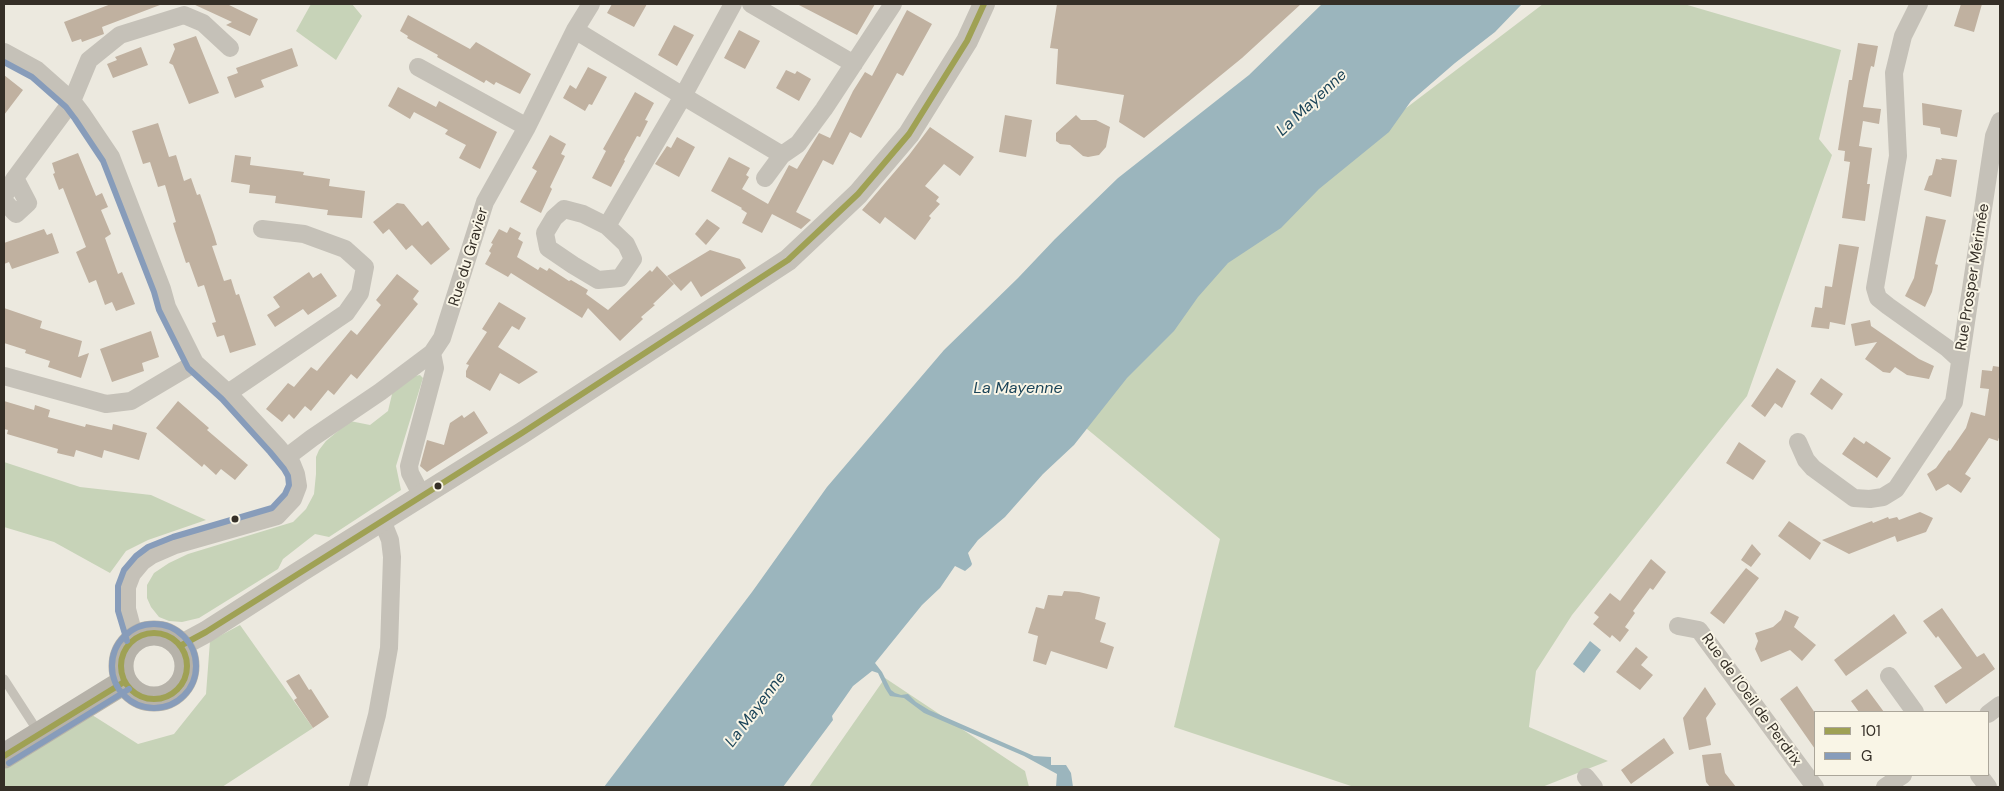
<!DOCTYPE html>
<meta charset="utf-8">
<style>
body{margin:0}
#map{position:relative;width:2004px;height:791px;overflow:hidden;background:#ece9df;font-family:"DM Sans",sans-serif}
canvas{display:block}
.frame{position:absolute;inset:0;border:5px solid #352f27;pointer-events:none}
.legend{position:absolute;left:1814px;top:711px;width:175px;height:65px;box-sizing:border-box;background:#f9f5e6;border:1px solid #aba69a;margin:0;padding:6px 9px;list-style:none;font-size:15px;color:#352f27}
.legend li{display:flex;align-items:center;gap:10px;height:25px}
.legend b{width:25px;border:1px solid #aba69a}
</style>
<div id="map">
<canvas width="2004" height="791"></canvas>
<div class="frame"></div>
<ul class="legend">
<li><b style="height:6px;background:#9fa154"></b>101</li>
<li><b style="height:6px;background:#879cba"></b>G</li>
</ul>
</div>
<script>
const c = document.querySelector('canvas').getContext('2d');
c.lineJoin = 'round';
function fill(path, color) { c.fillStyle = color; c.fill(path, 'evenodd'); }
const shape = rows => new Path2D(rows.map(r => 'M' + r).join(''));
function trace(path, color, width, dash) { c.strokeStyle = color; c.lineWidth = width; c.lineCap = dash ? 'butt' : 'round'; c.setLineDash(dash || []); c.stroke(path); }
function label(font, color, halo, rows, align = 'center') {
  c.font = font + ' "DM Sans",sans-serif'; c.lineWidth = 4; c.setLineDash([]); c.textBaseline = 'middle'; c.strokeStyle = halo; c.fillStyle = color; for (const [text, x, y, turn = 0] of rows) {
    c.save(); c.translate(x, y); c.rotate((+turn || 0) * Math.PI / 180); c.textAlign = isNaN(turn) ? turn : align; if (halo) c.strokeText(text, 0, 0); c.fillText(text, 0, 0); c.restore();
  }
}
fill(shape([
 [311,4,352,4,362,16,336,60,296,31],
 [1543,4,1684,4,1841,50,1819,139,1832,155,1747,396,1572,615,1536,671,1529,727,1608,761,1542,787,1354,787,1174,727,1220,539,1075,419,1239,235],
 [420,375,423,378,396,466,401,490,329,537,315,534,283,559,278,569,199,618,182,622,169,621,159,617,151,607,147,598,147,585,154,573,169,563,188,554,293,522,306,509,314,494,316,474,316,457,319,450,326,441,350,421,370,425,388,411,393,390,415,376],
 [4,462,80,487,151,495,206,520,148,540,126,551,110,573,54,542,4,527],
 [240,625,313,728,222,787,4,787,4,768,89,713,138,744,174,734,206,694,210,641],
 [885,678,1025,771,1029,787,809,787]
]), '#c7d3b8');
fill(shape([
 [1322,4,1522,4,1495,32,1455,63,1411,101,1389,132,1319,189,1281,228,1228,263,1198,297,1174,331,1127,378,1074,445,1043,474,1005,517,978,540,968,553,972,564,971,566,965,571,955,566,940,588,922,605,875,663,882,672,891,690,895,693,901,695,908,694,916,702,929,710,1034,756,1051,757,1051,765,1066,765,1071,773,1073,787,1056,787,1057,774,1024,756,924,713,904,698,890,696,885,688,878,673,872,671,853,686,832,716,833,720,783,787,604,787,752,592,827,487,944,350,1018,278,1055,239,1118,178,1249,75],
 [1590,641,1601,650,1584,673,1573,664]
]), '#9bb5bd');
fill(shape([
 [111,4,160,5,102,27,104,34,82,42,81,39,72,42,64,22],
 [193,4,227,4,258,19,250,36,226,25,232,22],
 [612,4,647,4,634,27,607,13],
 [797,4,875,4,857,35],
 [1057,4,1301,4,1242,58,1144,138,1119,122,1124,95,1056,84,1058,49,1050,48],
 [1961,4,1982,4,1974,32,1954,26],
 [907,10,932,24,903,76,897,73,861,138,850,132,833,165,823,160,796,212,811,220,801,229,772,214,762,233,742,223,747,213,741,209,742,208,711,191,729,157,750,168,746,175,749,177,742,189,768,204,789,165,797,169,819,133,830,138,853,91,865,72,872,76],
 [408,15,470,49,476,42,531,74,520,94,496,82,494,85,486,80,484,83,437,57,438,55,407,38,408,36,400,31],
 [674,25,694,35,677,66,658,55],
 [739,30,760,41,745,69,724,58],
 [196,36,219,93,189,104,173,65,169,63,175,49,173,44],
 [1858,43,1878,46,1874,67,1871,66,1869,74,1863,107,1881,109,1879,124,1863,121,1859,146,1872,148,1867,184,1870,184,1865,221,1842,218,1850,162,1844,161,1845,151,1838,150,1849,80,1852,80],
 [141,47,148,65,113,78,107,64,117,60,115,57],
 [292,48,298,66,261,80,264,87,235,98,227,77,238,73,236,68],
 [588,67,607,77,592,105,589,104,585,111,563,98,570,85,576,89],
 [786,70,795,74,797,71,811,79,799,101,776,88],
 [4,75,23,90,4,115],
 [398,87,436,107,439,101,497,132,480,169,459,158,466,145,445,134,448,130,414,112,410,119,388,106],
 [635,92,654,103,645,120,648,121,640,137,637,136,624,160,625,161,611,187,592,178,606,151,603,149],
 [1922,103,1962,110,1957,137,1941,134,1940,128,1923,125],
 [1005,115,1032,120,1026,157,999,152],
 [1076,115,1081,120,1096,120,1110,127,1106,147,1099,155,1088,157,1083,156,1070,145,1060,144,1056,141,1056,133],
 [158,123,169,157,176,155,184,181,191,178,197,195,200,194,214,235,217,245,212,246,224,281,231,279,236,295,239,294,256,345,230,353,224,335,217,337,212,323,216,322,204,285,198,287,189,262,186,263,175,230,173,223,176,222,165,185,158,187,150,162,143,164,132,131],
 [930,127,974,157,960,176,944,164,925,186,939,197,936,201,940,204,929,216,931,218,915,240,885,217,880,224,862,210,909,155],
 [550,135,566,144,561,154,565,156,550,187,552,189,541,213,520,202,537,171,532,168],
 [677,137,695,147,679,177,655,164,667,146,671,148],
 [78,153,96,196,102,193,108,207,101,210,111,234,105,238,118,274,122,272,135,304,116,311,112,302,105,305,96,280,89,283,76,252,86,247,63,188,59,190,53,174,55,173,52,163],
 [235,155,251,157,250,165,304,172,303,175,330,179,329,186,365,191,362,218,327,215,328,210,275,203,276,196,249,193,250,185,231,182],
 [1941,158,1957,160,1951,197,1924,190,1929,176,1932,175,1936,159,1942,160],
 [397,203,404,204,422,226,428,221,450,249,431,265,412,245,406,250,389,229,383,234,373,222],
 [1926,216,1946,220,1935,264,1938,265,1932,292,1925,307,1905,296,1914,278],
 [707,219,720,228,706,245,695,234],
 [510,227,521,233,518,239,523,242,517,257,538,270,540,267,547,271,549,268,569,281,571,280,588,290,586,294,608,310,650,270,652,272,657,266,674,284,653,304,655,305,641,317,643,319,620,341,588,308,582,318,511,273,508,277,485,264,491,253,489,251,493,244,491,243,499,229,507,233],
 [44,229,47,235,52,233,59,253,12,269,9,262,4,264,4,243],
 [1839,244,1859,247,1845,325,1830,322,1829,329,1811,327,1815,307,1822,308,1825,286,1832,287],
 [710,250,740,259,746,268,701,297,691,281,681,291,667,276],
 [309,272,313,278,321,273,337,296,308,315,303,309,275,327,267,315,280,307,273,297],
 [397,274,419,291,413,299,418,304,357,379,351,374,334,395,328,390,311,411,305,406,294,419,289,414,282,422,266,409,288,383,294,387,311,367,317,371,351,330,357,335,381,305,376,300],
 [499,302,526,318,519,330,512,326,498,347,538,372,519,384,500,373,490,391,466,377,466,371,469,365,466,364,487,332,482,329],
 [4,308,42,321,40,328,82,341,78,357,89,353,81,378,48,367,50,361,25,353,26,350,4,343],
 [1870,320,1871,326,1919,359,1934,366,1929,379,1907,375,1895,367,1890,373,1883,372,1865,359,1877,342,1855,346,1851,324],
 [151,331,159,357,142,363,144,371,112,382,100,349],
 [1993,366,2000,367,2000,434,1998,441,1989,438,1965,474,1971,478,1961,493,1948,484,1936,491,1927,474,1936,468,1949,450,1950,451,1966,428,1971,412,1985,416,1989,389,1980,388,1982,370,1992,371],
 [1777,368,1796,381,1782,408,1775,403,1765,417,1751,406],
 [1821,378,1843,394,1832,410,1810,394],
 [4,401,34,410,35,405,50,410,48,417,85,427,86,424,112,430,113,424,147,433,139,460,104,450,102,458,76,450,74,457,57,453,58,449,7,434,8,430,4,429],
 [178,401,209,428,207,430,248,465,235,480,221,469,216,475,204,464,202,467,156,428],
 [474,411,488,433,427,472,420,466,427,440,444,445,450,423,462,415,464,418],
 [1854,437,1864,444,1866,441,1891,458,1877,478,1842,454],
 [1739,442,1766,461,1753,480,1726,463],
 [1920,512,1933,518,1926,532,1897,542,1895,536,1849,554,1822,540,1872,521,1873,523,1888,517,1889,519,1897,517,1899,520],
 [1789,521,1821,543,1810,560,1778,536],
 [1752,544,1761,554,1751,567,1741,560],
 [1651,559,1666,572,1653,590,1650,588,1633,611,1635,613,1625,627,1629,630,1620,642,1612,635,1610,638,1593,624,1599,617,1594,613,1610,593,1620,601],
 [1746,568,1759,578,1724,624,1710,613],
 [1064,591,1079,592,1100,597,1095,619,1106,623,1100,642,1114,647,1107,669,1051,651,1046,665,1033,661,1038,636,1028,633,1036,607,1044,609,1048,595,1062,596],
 [1942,608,1977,657,1984,653,1995,669,1946,704,1934,686,1962,668,1938,636,1936,638,1923,621],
 [1785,610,1799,617,1794,627,1816,645,1802,661,1790,650,1761,662,1755,649,1758,641,1755,633,1773,627,1781,620],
 [1894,614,1907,633,1846,676,1834,660],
 [1636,647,1648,657,1641,665,1653,675,1640,690,1616,672],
 [299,674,309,690,311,689,329,717,313,728,294,700,297,698,286,681],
 [1797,686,1815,713,1815,749,1780,699],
 [1705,687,1716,704,1706,718,1711,745,1689,750,1683,718],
 [1867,689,1884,712,1859,712,1851,701],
 [1664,738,1674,753,1631,784,1621,770],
 [1721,753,1725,773,1736,787,1710,787,1706,782,1702,755]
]), '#c0b1a0');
trace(shape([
 [4,679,39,733]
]), '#c5c1b8', 9);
trace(shape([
 [751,4,854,64],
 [1919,4,1903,36,1894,73,1898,156,1875,288,1878,298,1888,306,1947,348,1960,360],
 [575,30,683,96,733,4],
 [4,52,37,70,72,101,82,114,111,157,162,289,167,307,195,363,228,393,277,446,292,464,296,474,298,486,293,499,277,516,175,545,152,555,142,562,132,574,127,587,127,609,135,639],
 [418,67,527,127],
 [765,178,782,155],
 [4,196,15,178,72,101,89,60,120,35,184,15,203,23,230,48],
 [4,201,16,214,28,203,15,178],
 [607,226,626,244,633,259,620,278,598,280,573,265,548,248,545,233,554,218,564,209,583,214,607,226,683,96,782,155,798,144,824,109,893,4],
 [4,376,106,404,131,401,195,363],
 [228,393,346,313,360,293,365,267,345,249,304,234,262,229],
 [1798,442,1806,460,1813,468,1854,498,1870,499,1883,497,1896,489,1954,402,1994,136,2000,121],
 [287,457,312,438,380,392,432,353,442,338,485,202,527,127,575,30,591,4],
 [422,496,410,473,409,466,435,368,432,353],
 [1678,626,1699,630,1815,787],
 [1889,676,1915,712],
 [1988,714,2000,705],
 [1979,775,1988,787],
 [1586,777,1594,787],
 [358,787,377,715,389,648,392,557,390,540,382,520],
 [1885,787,1903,775]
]), '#c5c1b8', 18);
trace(shape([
 [180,646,206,632,301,571,522,433,788,260,858,194,909,134,967,41,984,4]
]), '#c5c1b8', 22);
trace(shape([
 '121 666a33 33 0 1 1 66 0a33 33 0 1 1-66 0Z',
 [4,756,124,682]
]), '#b6b2a9', 25);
trace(shape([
 '121 666a33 33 0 1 1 66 0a33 33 0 1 1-66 0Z',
 [180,646,206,632,522,433,788,260,858,194,909,134,967,41,984,4],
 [4,756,124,682]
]), '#9fa154', 6);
trace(shape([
 [4,62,32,77,66,107,75,119,103,161,154,292,159,310,188,368,222,399,270,452,284,469,288,476,289,485,285,494,272,508,173,537,148,547,136,556,124,570,118,586,118,611,127,641],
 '112 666a42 42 0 1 1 84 0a42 42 0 1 1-84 0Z',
 [9,763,129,689]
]), '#879cba', 6);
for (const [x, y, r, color] of [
 [438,486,4.5,"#352f27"],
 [235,519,4.5,"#352f27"]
]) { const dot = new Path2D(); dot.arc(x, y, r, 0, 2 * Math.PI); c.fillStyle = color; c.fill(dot); trace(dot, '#f9f5e6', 2); }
label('15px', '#352f27', '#f9f5e6', [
 ["Rue du Gravier",469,257,-73],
 ["Rue Prosper Mérimée",1973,277,-81],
 ["Rue de l'Oeil de Perdrix",1751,700,54]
]);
label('italic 16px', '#1b4458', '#f9f5e6', [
 ["La Mayenne",1312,103,-43],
 ["La Mayenne",1018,389],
 ["La Mayenne",756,710,-53]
]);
</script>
